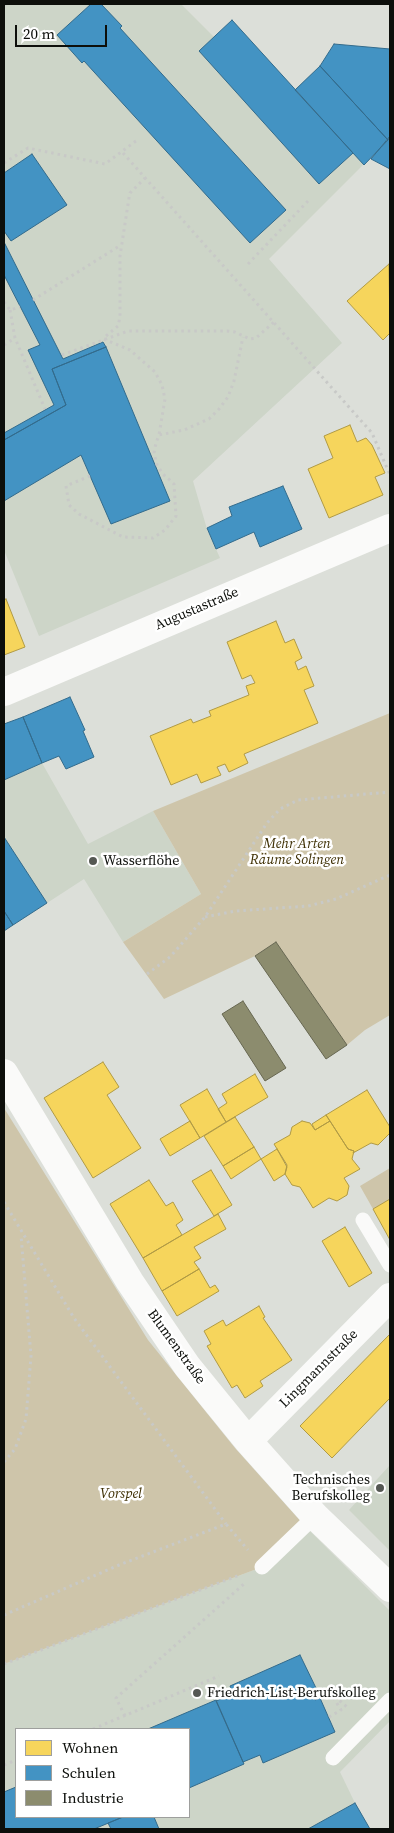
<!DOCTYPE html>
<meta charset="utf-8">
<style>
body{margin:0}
#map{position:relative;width:394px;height:1833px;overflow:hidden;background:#dcdfd9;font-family:"Source Serif 4",serif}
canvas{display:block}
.frame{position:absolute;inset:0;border:5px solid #0d0f0b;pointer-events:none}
.legend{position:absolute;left:15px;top:1728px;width:175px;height:90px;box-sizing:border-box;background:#fff;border:1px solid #9e9f9d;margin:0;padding:6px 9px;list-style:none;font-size:15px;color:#0d0f0b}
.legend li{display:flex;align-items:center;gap:10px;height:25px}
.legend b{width:25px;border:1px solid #9e9f9d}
.scale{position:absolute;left:15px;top:25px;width:92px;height:22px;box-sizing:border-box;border:2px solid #0d0f0b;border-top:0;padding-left:6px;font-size:15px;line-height:18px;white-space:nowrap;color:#0d0f0b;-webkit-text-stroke:4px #fff;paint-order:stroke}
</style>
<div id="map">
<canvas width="394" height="1833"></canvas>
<div class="frame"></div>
<ul class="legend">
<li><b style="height:14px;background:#f6d55c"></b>Wohnen</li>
<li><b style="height:14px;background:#4393c3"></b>Schulen</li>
<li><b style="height:14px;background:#8c8c6e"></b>Industrie</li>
</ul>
<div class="scale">20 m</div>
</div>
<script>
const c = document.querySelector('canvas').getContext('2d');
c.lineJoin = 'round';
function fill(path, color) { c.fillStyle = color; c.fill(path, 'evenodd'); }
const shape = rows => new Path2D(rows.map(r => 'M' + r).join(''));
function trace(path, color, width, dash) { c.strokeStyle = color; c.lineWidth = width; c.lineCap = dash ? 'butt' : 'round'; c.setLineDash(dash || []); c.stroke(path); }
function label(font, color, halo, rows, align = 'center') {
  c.font = font + ' "Source Serif 4",serif'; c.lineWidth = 5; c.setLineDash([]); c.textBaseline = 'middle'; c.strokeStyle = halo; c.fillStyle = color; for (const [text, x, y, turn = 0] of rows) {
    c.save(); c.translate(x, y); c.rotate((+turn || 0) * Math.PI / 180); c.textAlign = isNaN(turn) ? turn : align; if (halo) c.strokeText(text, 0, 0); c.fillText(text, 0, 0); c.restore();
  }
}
fill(shape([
 [4,4,181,4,214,37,232,20,295,89,320,66,334,44,390,49,390,136,388,140,269,259,342,343,193,481,207,529,220,558,39,636,4,550],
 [42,763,88,844,153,811,201,894,123,942,84,879,4,931,4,780],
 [390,1465,390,1551,349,1510],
 [304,1525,390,1611,390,1721,340,1772,355,1803,308,1829,4,1829,4,1664,262,1567],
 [16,1729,189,1729,189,1817,16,1817]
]), '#cdd5c8');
fill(shape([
 [390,713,390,1015,365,1030,347,1045,276,942,255,956,164,999,123,942,201,894,153,811],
 [4,1108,148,1340,235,1448,304,1525,262,1567,4,1664],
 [390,1168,390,1199,373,1209,360,1186]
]), '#cec5aa');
const homes = shape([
 [389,264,390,333,383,340,347,301,389,264],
 [350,425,357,442,366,438,372,445,385,473,375,477,383,495,329,518,308,469,333,458,324,436,350,425],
 [6,599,25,647,4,655,4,600,6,599],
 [276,621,285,643,294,639,302,658,295,662,298,670,306,666,314,686,304,690,318,723,244,754,248,763,229,772,225,764,217,767,221,775,201,783,197,774,171,785,150,736,191,719,193,723,211,716,209,711,249,695,246,686,255,683,251,675,242,679,227,642,276,621],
 [103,1062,119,1087,107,1095,141,1148,93,1178,44,1098,103,1062],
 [255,1074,268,1097,226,1122,218,1109,227,1103,222,1094,255,1074],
 [207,1089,226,1122,200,1138,180,1105,207,1089],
 [367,1090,390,1127,390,1133,378,1145,371,1143,353,1153,354,1151,348,1149,326,1115,367,1090],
 [326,1115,330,1121,315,1130,312,1124,326,1115],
 [235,1117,254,1147,223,1166,204,1136,235,1117],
 [190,1121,200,1138,170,1156,160,1139,190,1121],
 [302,1121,310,1123,315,1130,330,1121,348,1149,354,1151,352,1159,360,1169,344,1178,349,1186,347,1195,337,1201,329,1198,313,1208,300,1187,292,1185,285,1174,287,1165,274,1144,290,1135,292,1127,302,1121],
 [254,1147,261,1159,231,1179,223,1166,254,1147],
 [277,1149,287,1167,285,1174,274,1181,261,1159,277,1149],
 [211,1170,232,1205,214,1216,192,1181,211,1170],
 [149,1180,166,1206,173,1202,183,1220,176,1225,182,1235,143,1258,110,1204,149,1180],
 [390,1199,390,1240,373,1209,390,1199],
 [218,1214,226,1229,194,1247,201,1258,194,1262,199,1269,162,1291,143,1258,218,1214],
 [345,1227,372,1273,349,1287,322,1241,345,1227],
 [199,1269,210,1288,215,1285,219,1291,177,1316,162,1291,199,1269],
 [259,1306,265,1317,263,1318,292,1360,260,1381,263,1386,245,1398,237,1385,232,1388,207,1346,211,1344,204,1331,223,1320,226,1326,259,1306],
 [390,1334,390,1398,332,1458,300,1426,390,1334]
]);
fill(homes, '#f6d55c');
trace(homes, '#b09a44', 1);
const schools = shape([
 [91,4,101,4,122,26,120,28,286,210,250,243,84,61,82,63,57,35,91,4],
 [232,20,353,153,319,184,199,51,232,20],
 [334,44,390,49,390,136,388,140,320,66,334,44],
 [320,66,388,140,364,165,295,90,320,66],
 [390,136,390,169,371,159,390,136],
 [32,154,67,205,11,241,4,231,4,173,32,154],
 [4,242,63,359,103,342,106,347,52,369,66,405,4,440,4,433,54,405,28,350,40,345,4,275,4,242],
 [106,347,170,501,111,524,81,455,4,501,4,440,66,405,52,369,106,347],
 [283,486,302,529,260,547,254,532,216,549,207,528,232,516,229,507,283,486],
 [70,697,85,730,83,731,94,757,66,769,59,756,42,763,23,717,70,697],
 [23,717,42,763,4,780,4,724,23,717],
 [4,837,47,903,13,925,4,911,4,837],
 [4,911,13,925,4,931,4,911],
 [300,1655,316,1688,311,1691,315,1700,320,1698,335,1732,263,1763,260,1755,243,1762,216,1701,233,1694,230,1686,300,1655],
 [216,1700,244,1764,189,1788,189,1729,148,1729,216,1700],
 [16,1787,16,1817,123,1817,94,1829,4,1829,4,1792,16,1787],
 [355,1803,370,1829,308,1829,355,1803],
 [123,1817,154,1817,159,1829,111,1829,108,1823,123,1817]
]);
fill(schools, '#4393c3');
trace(schools, '#336b8c', 1);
const industry = shape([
 [276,942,347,1045,326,1059,255,956,276,942],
 [243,1001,286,1068,265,1081,222,1014,243,1001]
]);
fill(industry, '#8c8c6e');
trace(industry, '#666650', 1);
trace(shape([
 [4,5,6,4],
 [123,153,372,433,390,475],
 [4,163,28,148,105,164,136,141],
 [248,264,308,201],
 [33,300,121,245],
 [4,302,10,310,20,307],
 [10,310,15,338,45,409],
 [106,336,118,326,120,317,120,256,129,198,130,193,145,178],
 [104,339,130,350,155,372,162,385,165,399,159,435],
 [4,345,15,338],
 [62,355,128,331,227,331,235,332,250,339,256,338,274,322],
 [90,476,66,486,69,505,79,514,123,537,153,538,165,530,176,516,174,484,163,474,157,465,154,453,156,443,159,435,184,430,209,419,219,409,228,397,234,381,243,337],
 [205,917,236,911,308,906,336,899,390,875],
 [147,974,170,957,205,917,267,823,280,809,298,800,390,792],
 [4,1202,74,1318,226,1524],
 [4,1462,15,1449,26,1419,31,1356,21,1235],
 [4,1615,119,1565,226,1524,248,1550],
 [4,1664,240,1575],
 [330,1692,348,1708],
 [125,1716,116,1698,245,1583],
 [329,1717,341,1710,332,1695],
 [93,1729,219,1676],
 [4,1765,16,1760]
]), '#c8c9c7', 3, [2.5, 4]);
trace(shape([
 [363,1220,390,1265],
 [262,1567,315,1516],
 [333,1758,390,1700]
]), '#fafaf9', 15);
trace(shape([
 [4,692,390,528],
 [4,1073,130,1282,187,1366,248,1441,315,1516,390,1588],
 [248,1441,390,1297]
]), '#fafaf9', 28);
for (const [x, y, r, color] of [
 [93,861,5,"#555853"],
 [380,1488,5,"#555853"],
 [197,1693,5,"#555853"]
]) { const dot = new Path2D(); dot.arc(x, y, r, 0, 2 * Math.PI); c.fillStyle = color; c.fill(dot); trace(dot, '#fff', 2); }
label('14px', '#0d0f0b', '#fff', [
 ["Augustastraße",197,609,-23],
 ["Blumenstraße",176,1347,54],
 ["Lingmannstraße",319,1369,-45]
]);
label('italic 14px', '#3e2f03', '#fff', [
 ["Mehr Arten",297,844],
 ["Räume Solingen",297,860],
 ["Vorspel",121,1494]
]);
label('14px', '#0d0f0b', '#fff', [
 ["Wasserflöhe",103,861],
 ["Technisches",370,1480,"right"],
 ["Berufskolleg",370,1496,"right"],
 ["Friedrich-List-Berufskolleg",207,1693]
], 'left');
</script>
